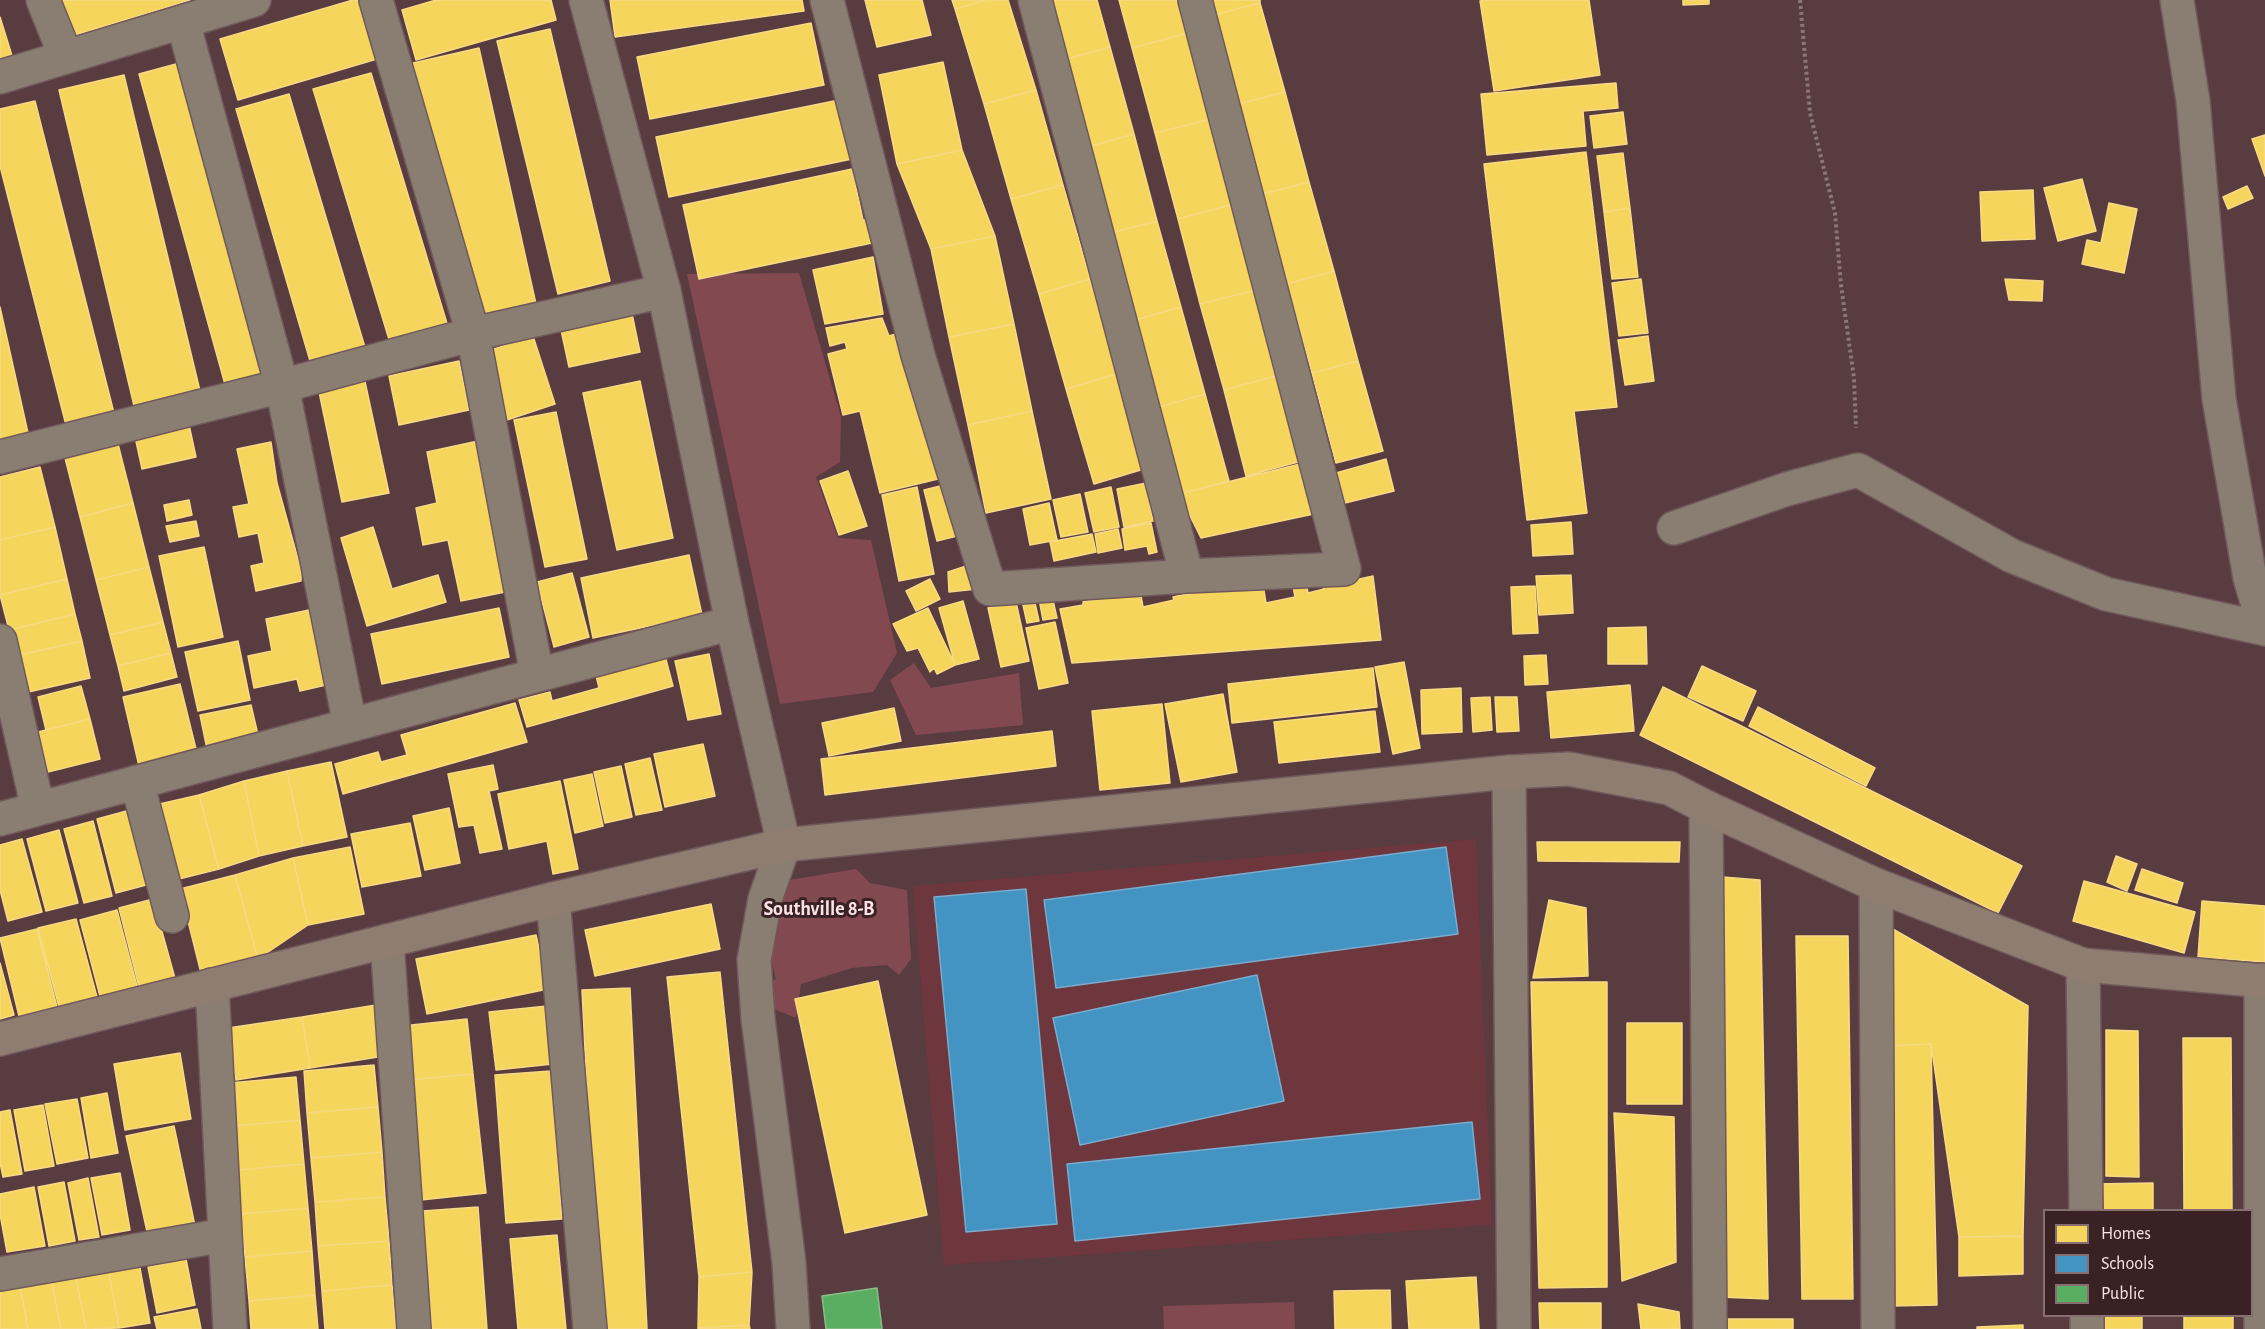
<!DOCTYPE html>
<style>
body{margin:0}
#map{position:relative;width:2265px;height:1329px;overflow:hidden;background:#583c3f;font-family:"Alegreya Sans",sans-serif}
canvas{display:block}
.legend{position:absolute;left:2043px;top:1209px;width:210px;height:108px;box-sizing:border-box;background:#392124;border:2px solid #876e71;margin:0;padding:8px 10px;list-style:none;font-size:18px;color:#fde2e4}
.legend li{display:flex;align-items:center;gap:12px;height:30px}
.legend b{width:30px;border:2px solid #876e71}
</style>
<div id="map">
<canvas width="2265" height="1329"></canvas>
<ul class="legend">
<li><b style="height:16px;background:#f6d55c"></b>Homes</li>
<li><b style="height:16px;background:#4393c3"></b>Schools</li>
<li><b style="height:16px;background:#5aae61"></b>Public</li>
</ul>
</div>
<script>
const c = document.querySelector('canvas').getContext('2d');
c.lineJoin = 'round';
function fill(path, color) { c.fillStyle = color; c.fill(path, 'evenodd'); }
const shape = rows => new Path2D(rows.map(r => 'M' + r).join(''));
function trace(path, color, width, dash) { c.strokeStyle = color; c.lineWidth = width; c.lineCap = dash ? 'butt' : 'round'; c.setLineDash(dash || []); c.stroke(path); }
function label(font, color, halo, rows, align = 'center') {
  c.font = font + ' "Alegreya Sans",sans-serif'; c.lineWidth = 6; c.setLineDash([]); c.textBaseline = 'middle'; c.strokeStyle = halo; c.fillStyle = color; for (const [text, x, y, turn = 0] of rows) {
    c.save(); c.translate(x, y); c.rotate((+turn || 0) * Math.PI / 180); c.textAlign = isNaN(turn) ? turn : align; if (halo) c.strokeText(text, 0, 0); c.fillText(text, 0, 0); c.restore();
  }
}
fill(shape([
 [1476,839,1492,1225,944,1265,913,886]
]), '#6e363d');
fill(shape([
 [799,273,841,417,840,462,816,477,838,538,871,540,897,653,873,692,780,704,687,274],
 [914,663,931,688,1019,673,1023,725,916,735,890,680],
 [856,869,870,883,907,890,911,959,899,975,887,965,852,968,801,984,796,1018,771,1008,767,983,776,979,770,955,783,881],
 [1294,1302,1295,1329,1164,1329,1163,1306]
]), '#834950');
const homes = shape([
 [58,0,190,0,69,37,58,0],
 [353,0,360,0,377,59,238,100,220,39,353,0],
 [436,0,551,0,556,20,416,60,402,10,436,0],
 [610,0,802,0,804,11,615,37,610,0],
 [865,0,922,0,931,35,877,47,865,0],
 [952,0,987,0,955,9,952,0],
 [987,0,1008,0,1036,90,984,104,955,9,987,0],
 [1043,0,1097,0,1110,47,1060,61,1043,0],
 [1119,0,1179,0,1188,33,1132,48,1119,0],
 [1210,0,1260,0,1260,3,1214,15,1210,0],
 [1486,0,1589,0,1600,75,1494,91,1480,1,1486,0],
 [1683,0,1709,0,1709,4,1683,5,1683,0],
 [1260,3,1285,92,1238,104,1214,15,1260,3],
 [0,17,13,59,0,63,0,17],
 [811,23,824,85,650,119,637,57,811,23],
 [550,29,610,281,558,294,497,41,550,29],
 [1188,33,1211,119,1155,133,1132,48,1188,33],
 [1110,47,1134,134,1084,148,1060,61,1110,47],
 [479,48,536,304,470,318,413,63,479,48],
 [187,61,274,375,226,388,139,74,187,61],
 [943,62,962,150,897,164,879,75,943,62],
 [371,73,449,330,391,346,313,89,371,73],
 [124,75,201,395,135,410,59,90,124,75],
 [1616,83,1618,108,1583,111,1586,146,1487,155,1481,94,1616,83],
 [1036,90,1063,185,1011,199,984,104,1036,90],
 [1285,92,1309,182,1263,194,1238,104,1285,92],
 [289,94,367,354,313,371,236,109,289,94],
 [839,100,852,159,669,197,656,137,839,100],
 [35,101,115,417,67,429,0,166,0,109,35,101],
 [1623,112,1627,144,1594,148,1590,116,1623,112],
 [1211,119,1234,204,1178,219,1155,133,1211,119],
 [1134,134,1157,221,1107,234,1084,148,1134,134],
 [2265,135,2265,176,2252,139,2265,135],
 [962,150,995,236,931,249,897,164,962,150],
 [1586,152,1617,407,1574,411,1587,513,1527,520,1484,164,1586,152],
 [1623,153,1630,208,1604,212,1597,156,1623,153],
 [852,169,863,220,867,220,872,243,699,279,683,205,852,169],
 [2082,179,2096,231,2058,241,2044,188,2082,179],
 [1309,182,1334,271,1287,284,1263,194,1309,182],
 [1063,185,1090,279,1039,294,1011,199,1063,185],
 [2247,186,2253,198,2228,209,2223,197,2247,186],
 [2033,190,2035,239,1982,241,1980,192,2033,190],
 [2109,203,2137,209,2124,273,2082,264,2087,240,2101,243,2109,203],
 [1234,204,1256,290,1200,304,1178,219,1234,204],
 [1630,208,1638,277,1612,279,1604,212,1630,208],
 [1157,221,1181,307,1131,321,1107,234,1157,221],
 [995,236,1014,324,949,337,931,249,995,236],
 [873,257,883,314,825,324,813,270,873,257],
 [1334,271,1358,361,1312,373,1287,284,1334,271],
 [1090,279,1117,374,1066,389,1039,294,1090,279],
 [1641,279,1648,333,1619,336,1612,283,1641,279],
 [2005,279,2043,281,2042,301,2009,300,2005,279],
 [1256,290,1280,375,1224,390,1200,304,1256,290],
 [0,307,30,442,0,448,0,307],
 [1181,307,1205,394,1155,408,1131,321,1181,307],
 [631,309,640,352,569,367,560,325,631,309],
 [882,318,889,336,902,332,938,479,880,493,860,411,843,415,828,354,847,349,845,342,830,346,826,328,882,318],
 [1014,324,1032,411,968,425,949,337,1014,324],
 [533,336,555,404,507,420,485,352,533,336],
 [1648,336,1654,381,1625,385,1618,340,1648,336],
 [459,361,469,410,399,425,389,376,459,361],
 [1358,361,1383,451,1336,463,1312,373,1358,361],
 [1117,374,1144,469,1094,484,1066,389,1117,374],
 [1280,375,1302,461,1246,476,1224,390,1280,375],
 [364,377,389,493,342,502,318,387,364,377],
 [640,381,673,538,617,550,583,393,640,381],
 [1205,394,1229,481,1179,494,1155,408,1205,394],
 [1032,411,1051,499,986,513,968,425,1032,411],
 [556,412,587,559,545,567,514,420,556,412],
 [188,420,196,457,142,469,134,432,188,420],
 [478,441,510,591,461,601,448,540,423,545,416,508,437,503,427,452,478,441],
 [271,442,277,483,301,570,301,581,256,591,251,566,264,563,258,533,239,537,233,507,249,504,237,449,271,442],
 [118,444,133,503,80,517,65,458,118,444],
 [1386,459,1394,491,1345,503,1336,473,1386,459],
 [1312,461,1323,512,1201,538,1179,494,1312,461],
 [40,467,55,527,0,540,0,477,40,467],
 [848,471,867,526,839,535,820,481,848,471],
 [1146,483,1153,521,1124,527,1117,489,1146,483],
 [948,484,961,535,937,541,924,490,948,484],
 [917,487,934,574,899,581,882,495,917,487],
 [1111,487,1119,527,1094,532,1085,493,1111,487],
 [1080,494,1088,532,1061,537,1053,500,1080,494],
 [189,500,192,515,167,521,164,505,189,500],
 [133,503,149,567,96,580,80,517,133,503],
 [1049,503,1057,540,1030,545,1023,509,1049,503],
 [196,521,199,536,170,542,166,526,196,521],
 [1571,522,1573,554,1533,556,1531,525,1571,522],
 [1151,523,1157,552,1149,554,1147,546,1125,550,1122,529,1151,523],
 [55,527,67,579,0,595,0,540,55,527],
 [373,527,392,589,438,575,446,602,367,626,341,538,373,527],
 [1118,529,1122,548,1098,553,1095,534,1118,529],
 [1092,534,1096,552,1054,561,1050,542,1092,534],
 [204,547,223,637,178,647,159,556,204,547],
 [689,555,702,615,593,638,581,578,689,555],
 [969,565,977,589,949,592,948,572,969,565],
 [149,567,163,622,110,635,96,580,149,567],
 [572,573,589,637,554,647,537,582,572,573],
 [1571,575,1573,613,1539,615,1536,576,1571,575],
 [1373,576,1381,640,1072,663,1060,609,1083,605,1083,602,1140,590,1143,607,1174,600,1173,597,1262,578,1266,603,1295,597,1293,586,1306,583,1308,593,1324,589,1323,587,1373,576],
 [67,579,75,614,9,630,0,595,67,579],
 [930,579,940,599,916,611,906,591,930,579],
 [1535,586,1538,633,1513,634,1511,587,1535,586],
 [1052,596,1057,618,1043,620,1039,599,1052,596],
 [963,601,979,659,955,665,939,608,963,601],
 [1016,602,1029,661,1001,667,988,608,1016,602],
 [1035,603,1039,621,1027,623,1023,605,1035,603],
 [499,608,509,657,382,684,371,634,499,608],
 [928,608,955,665,937,674,934,668,930,672,918,648,907,651,893,624,928,608],
 [309,610,326,685,300,691,297,679,254,688,248,656,272,651,266,619,309,610],
 [75,614,82,641,15,656,9,630,75,614],
 [163,622,171,653,118,666,110,635,163,622],
 [1055,622,1068,683,1039,689,1026,628,1055,622],
 [1646,627,1647,664,1608,664,1608,628,1646,627],
 [82,641,90,678,24,693,15,656,82,641],
 [238,641,250,700,198,711,185,652,238,641],
 [664,652,673,686,527,727,519,700,550,692,552,701,599,688,595,671,664,652],
 [171,653,177,677,124,691,118,666,171,653],
 [709,654,721,714,688,720,675,661,709,654],
 [1546,655,1548,684,1525,685,1524,656,1546,655],
 [1404,662,1420,748,1393,754,1375,667,1404,662],
 [1702,666,1756,691,1743,721,1688,697,1702,666],
 [1373,668,1377,707,1232,723,1228,684,1373,668],
 [180,684,197,753,139,766,123,697,180,684],
 [1630,685,1634,731,1551,738,1547,692,1630,685],
 [81,686,90,719,46,730,38,697,81,686],
 [1663,687,2022,866,1998,913,1640,735,1663,687],
 [1461,688,1462,732,1422,734,1421,690,1461,688],
 [1223,694,1237,772,1181,782,1165,704,1223,694],
 [1490,697,1492,730,1473,732,1471,698,1490,697],
 [1495,697,1517,697,1519,731,1497,732,1495,697],
 [515,703,527,742,343,794,335,764,378,752,381,762,407,755,401,735,515,703],
 [1162,704,1170,783,1100,790,1092,711,1162,704],
 [251,705,259,739,207,749,200,715,251,705],
 [1758,707,1875,768,1866,786,1749,726,1758,707],
 [894,708,901,741,829,756,822,723,894,708],
 [1375,711,1380,752,1279,763,1274,722,1375,711],
 [90,719,100,759,48,772,38,732,90,719],
 [1052,731,1056,766,825,795,821,759,1052,731],
 [703,744,715,796,665,807,654,754,703,744],
 [650,758,662,810,636,815,625,764,650,758],
 [331,762,347,837,303,846,287,771,331,762],
 [493,765,498,789,489,791,502,849,480,853,474,825,459,827,448,774,493,765],
 [621,766,632,817,605,823,594,772,621,766],
 [287,771,303,846,259,856,244,781,287,771],
 [592,774,603,826,575,833,564,780,592,774],
 [244,781,259,856,219,869,199,795,244,781],
 [560,781,578,869,553,874,547,841,509,849,498,794,560,781],
 [199,795,219,869,175,880,155,805,199,795],
 [449,808,460,863,425,870,413,816,449,808],
 [130,810,150,884,116,893,97,819,130,810],
 [93,821,112,896,84,903,64,829,93,821],
 [410,823,421,876,362,887,351,834,410,823],
 [59,830,78,903,46,911,27,839,59,830],
 [22,839,42,912,8,921,0,890,0,845,22,839],
 [1537,842,1680,842,1679,862,1538,861,1537,842],
 [350,847,364,914,308,925,293,858,350,847],
 [2116,856,2137,864,2127,891,2107,882,2116,856],
 [293,858,308,925,258,959,235,875,293,858],
 [2142,869,2183,883,2177,903,2135,890,2142,869],
 [235,875,258,959,201,973,180,889,235,875],
 [1710,876,1760,880,1768,1299,1719,1297,1710,876],
 [2084,881,2195,912,2184,953,2073,921,2084,881],
 [153,899,176,982,140,991,119,908,153,899],
 [1549,900,1586,908,1588,976,1533,978,1549,900],
 [2202,901,2265,906,2265,962,2198,957,2202,901],
 [711,904,720,949,595,976,585,930,711,904],
 [117,910,138,990,101,1000,80,920,117,910],
 [76,919,97,997,59,1007,38,928,76,919],
 [1891,928,2028,1006,2023,1236,1959,1237,1931,1044,1886,1046,1891,928],
 [37,929,57,1007,19,1016,0,938,37,929],
 [536,935,548,989,427,1014,416,959,536,935],
 [1796,936,1848,936,1853,1299,1802,1299,1796,936],
 [0,963,14,1015,0,1019,0,963],
 [720,972,752,1272,699,1277,667,977,720,972],
 [878,981,927,1215,845,1233,795,999,878,981],
 [1531,982,1607,982,1607,1287,1539,1288,1531,982],
 [630,988,647,1329,599,1329,582,990,630,988],
 [376,1005,384,1056,310,1068,302,1017,376,1005],
 [547,1006,553,1064,496,1070,489,1012,547,1006],
 [302,1017,310,1068,236,1080,228,1028,302,1017],
 [467,1019,473,1074,408,1080,402,1026,467,1019],
 [1627,1023,1682,1023,1682,1104,1627,1104,1627,1023],
 [2106,1030,2138,1031,2139,1177,2106,1176,2106,1030],
 [2183,1038,2231,1038,2232,1210,2184,1210,2183,1038],
 [1931,1044,1937,1305,1892,1306,1886,1046,1931,1044],
 [180,1053,191,1119,125,1130,114,1064,180,1053],
 [374,1065,378,1107,307,1113,304,1071,374,1065],
 [551,1071,562,1219,506,1223,495,1075,551,1071],
 [473,1074,486,1193,421,1200,408,1080,473,1074],
 [296,1077,300,1120,233,1126,229,1083,296,1077],
 [107,1093,118,1153,91,1158,81,1098,107,1093],
 [77,1099,88,1158,57,1164,45,1104,77,1099],
 [43,1105,54,1166,25,1171,14,1110,43,1105],
 [378,1107,382,1152,311,1158,307,1113,378,1107],
 [10,1110,22,1174,3,1177,0,1163,0,1112,10,1110],
 [1614,1113,1674,1117,1676,1262,1622,1281,1614,1113],
 [300,1120,304,1164,237,1170,233,1126,300,1120],
 [174,1126,195,1226,148,1236,126,1136,174,1126],
 [382,1152,385,1197,315,1202,311,1158,382,1152],
 [304,1164,308,1208,241,1214,237,1170,304,1164],
 [120,1173,130,1230,102,1235,91,1178,120,1173],
 [88,1178,99,1237,79,1240,68,1183,88,1178],
 [64,1182,75,1241,49,1246,38,1187,64,1182],
 [2153,1183,2153,1210,2092,1210,2092,1184,2153,1183],
 [34,1187,45,1246,7,1252,0,1214,0,1194,34,1187],
 [385,1197,389,1241,318,1246,315,1202,385,1197],
 [478,1207,487,1329,432,1329,423,1211,478,1207],
 [308,1208,312,1251,245,1257,241,1214,308,1208],
 [557,1235,566,1329,518,1329,510,1239,557,1235],
 [2023,1236,2023,1274,1959,1276,1959,1237,2023,1236],
 [389,1241,392,1285,322,1291,318,1246,389,1241],
 [312,1251,315,1295,249,1301,245,1257,312,1251],
 [138,1257,150,1323,119,1328,107,1262,138,1257],
 [186,1259,195,1305,157,1313,148,1267,186,1259],
 [107,1262,119,1328,86,1329,74,1268,107,1262],
 [74,1268,86,1329,61,1329,50,1273,74,1268],
 [752,1272,749,1325,698,1328,699,1277,752,1272],
 [50,1273,61,1329,28,1329,19,1279,50,1273],
 [1476,1277,1479,1329,1409,1329,1406,1281,1476,1277],
 [19,1279,28,1329,0,1329,0,1282,19,1279],
 [392,1285,396,1329,325,1329,322,1291,392,1285],
 [1390,1290,1391,1329,1335,1329,1334,1291,1390,1290],
 [315,1295,318,1329,251,1329,249,1301,315,1295],
 [1539,1303,1601,1303,1601,1329,1540,1329,1539,1303],
 [1638,1304,1679,1312,1680,1329,1641,1329,1638,1304],
 [197,1309,201,1329,157,1329,154,1317,197,1309],
 [2105,1316,2142,1316,2142,1329,2105,1329,2105,1316],
 [2184,1316,2233,1316,2233,1329,2184,1329,2184,1316],
 [1723,1319,1793,1319,1793,1329,1723,1329,1723,1319],
 [749,1325,750,1329,698,1329,698,1328,749,1325],
 [2023,1325,2023,1329,1977,1329,1977,1327,2023,1325]
]);
fill(homes, '#f6d55c');
trace(homes, '#f8d985', 1.5);
const schools = shape([
 [1446,847,1458,934,1056,988,1044,900,1446,847],
 [1026,889,1057,1224,966,1232,934,897,1026,889],
 [1257,975,1284,1101,1080,1145,1053,1018,1257,975],
 [1472,1122,1480,1199,1075,1241,1067,1164,1472,1122]
]);
fill(schools, '#4393c3');
trace(schools, '#7babcd', 1.5);
const public = shape([
 [877,1288,882,1329,826,1329,822,1296,877,1288]
]);
fill(public, '#5aae61');
trace(public, '#8bbe88', 1.5);
const street = shape([
 [43,0,66,57],
 [376,0,473,334,537,675],
 [586,0,664,291,732,623,784,845,765,899,754,960,758,1019,789,1263,793,1329],
 [827,0,918,355,990,589,1187,576,1344,569,1195,0],
 [1035,0,1187,576],
 [2177,0,2193,101,2219,399,2250,578,2265,629],
 [183,22,282,386,350,725],
 [0,77,254,0],
 [0,457,282,386,473,334,664,291],
 [1674,528,1787,489,1858,470,2012,556,2106,594,2265,629],
 [0,641,38,809],
 [1509,772,1514,1329],
 [137,782,172,916],
 [1706,807,1710,1329],
 [0,819,732,623],
 [1876,885,1878,1329],
 [553,899,590,1329],
 [387,941,414,1329],
 [2083,965,2086,1210],
 [212,985,230,1329],
 [0,1274,225,1235],
 [2087,1316,2087,1329],
 [2261,1329,2261,980]
]);
const secondary = shape([
 [0,1039,553,899,784,845,1509,772,1569,769,1669,788,1706,807,1876,885,2083,965,2265,981]
]);
trace(street, '#70595b', 36);
trace(secondary, '#70595b', 36);
trace(shape([
 [1800,0,1810,113,1835,213,1841,285,1854,378,1856,428]
]), '#897875', 4, [3, 3]);
trace(street, '#8a7d71', 33);
trace(secondary, '#8f7d72', 33);
label('bold 20px', '#fde2e4', '#392124', [
 ["Southville 8-B",819,909]
]);
</script>
